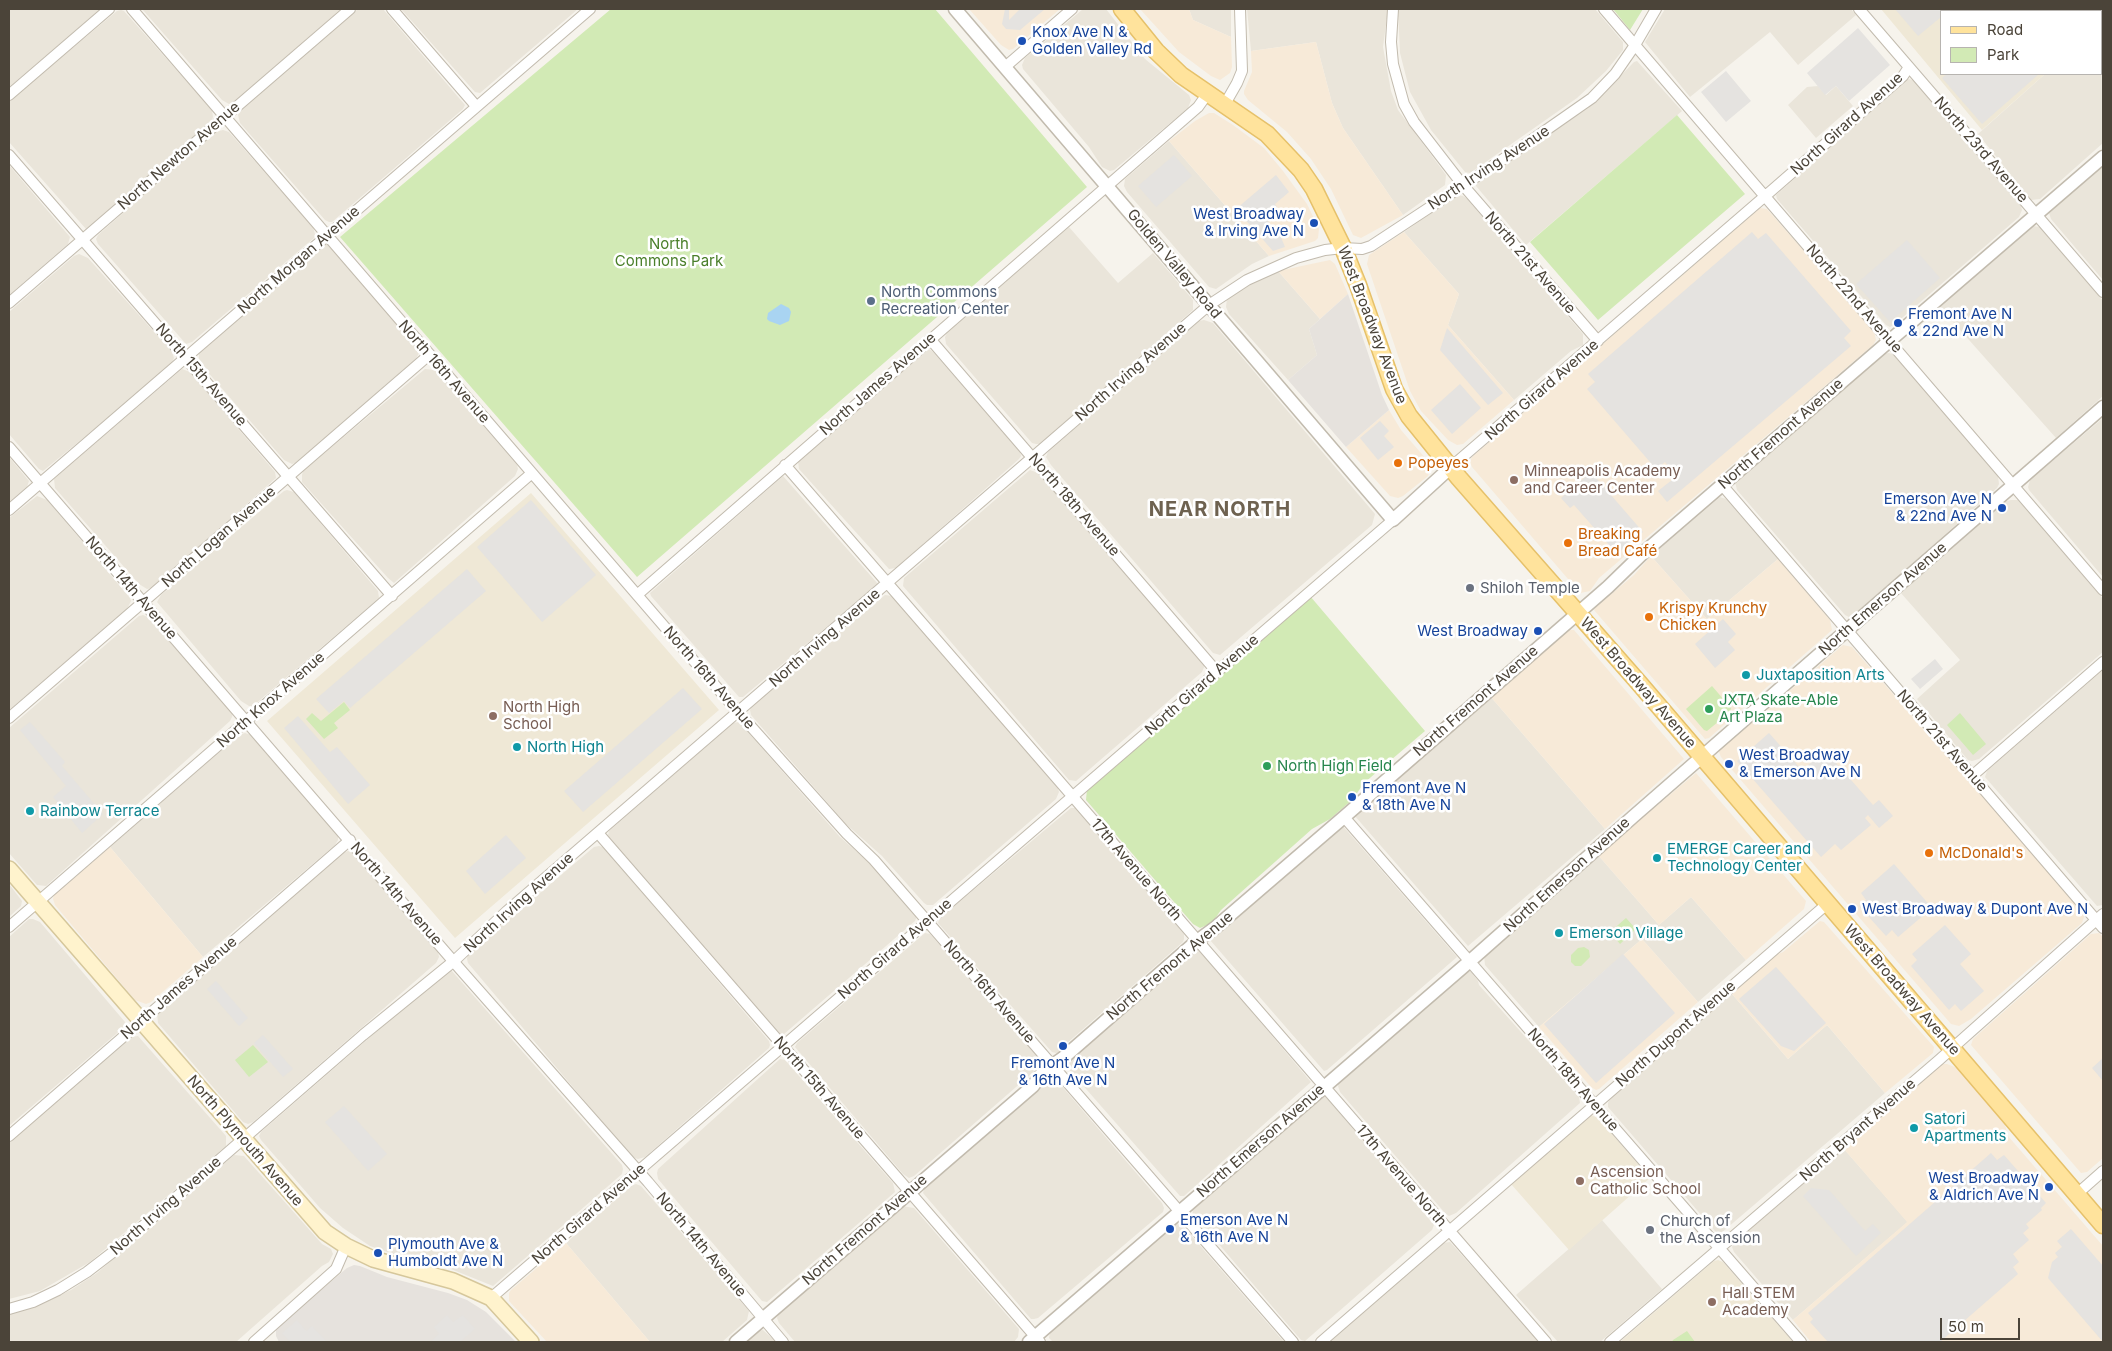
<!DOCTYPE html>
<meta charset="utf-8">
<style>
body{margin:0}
#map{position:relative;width:2112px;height:1351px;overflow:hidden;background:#f6f3ec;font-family:Inter,sans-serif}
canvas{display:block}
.frame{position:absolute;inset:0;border:10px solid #4b4439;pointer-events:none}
.legend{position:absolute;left:1940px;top:10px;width:162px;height:65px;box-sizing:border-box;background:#fff;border:1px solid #b7b4b0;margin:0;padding:6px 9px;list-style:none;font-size:15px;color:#4b4439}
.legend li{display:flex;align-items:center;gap:10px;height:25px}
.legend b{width:25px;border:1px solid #b7b4b0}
.scale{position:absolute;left:1940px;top:1318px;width:80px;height:22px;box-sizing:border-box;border:2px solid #4b4439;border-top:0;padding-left:6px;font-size:15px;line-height:18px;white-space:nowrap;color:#4b4439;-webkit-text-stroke:4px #fff;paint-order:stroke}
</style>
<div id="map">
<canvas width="2112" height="1351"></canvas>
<div class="frame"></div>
<ul class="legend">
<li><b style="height:6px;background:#ffe39c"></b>Road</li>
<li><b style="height:14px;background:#d2eab5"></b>Park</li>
</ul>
<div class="scale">50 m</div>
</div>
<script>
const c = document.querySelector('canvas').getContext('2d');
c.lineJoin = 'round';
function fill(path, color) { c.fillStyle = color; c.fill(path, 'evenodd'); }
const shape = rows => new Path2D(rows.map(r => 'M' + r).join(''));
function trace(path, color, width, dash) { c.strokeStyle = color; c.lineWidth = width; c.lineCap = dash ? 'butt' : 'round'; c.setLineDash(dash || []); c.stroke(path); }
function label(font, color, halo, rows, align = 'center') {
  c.font = font + ' Inter,sans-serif'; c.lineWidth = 5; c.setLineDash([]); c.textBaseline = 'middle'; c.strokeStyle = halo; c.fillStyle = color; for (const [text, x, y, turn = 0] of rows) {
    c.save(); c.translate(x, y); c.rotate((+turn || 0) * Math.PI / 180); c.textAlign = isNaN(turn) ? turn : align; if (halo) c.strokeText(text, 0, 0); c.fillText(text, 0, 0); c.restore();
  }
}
fill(shape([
 [9,9,101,9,9,87],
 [142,9,341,9,233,103,229,104,222,100],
 [358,9,383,9,465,105,463,109,332,222,329,222,325,220,240,123,238,115,240,111],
 [401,9,578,9,480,93,475,92],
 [1083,9,1106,9,1145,59,1189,95,1191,100,1188,108,1114,170,1110,171,1102,167,1089,147,1023,69,1022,65,1025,58],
 [1189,9,1231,9,1231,37,1193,20],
 [1247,9,1388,9,1383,47,1391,91,1398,110,1446,175,1445,185,1403,215,1343,128,1332,103,1316,42,1251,51],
 [1398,9,1595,9,1623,42,1623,50,1606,71,1577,98,1470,173,1465,172,1431,130,1410,92,1400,53],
 [1665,9,1851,9,1856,15,1798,65,1770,32,1690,97,1645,42],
 [121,10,124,11,212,110,213,117,212,120,88,229,86,229,9,142,9,101,117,11],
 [2103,22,2103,143,2040,199,2031,200,1978,134,2045,74,2101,74,2101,24],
 [1637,61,1682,111,1526,245,1476,186,1476,182,1587,109,1602,95,1634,62],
 [1909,79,1915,81,2021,206,2022,210,2019,217,1895,324,1890,327,1886,325,1777,199,1776,195,1905,81],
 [1818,86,1826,95,1836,86,1853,106,1816,138,1788,105,1807,87],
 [223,130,229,132,313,227,315,234,314,238,192,342,186,344,98,244,96,239,98,235,215,132],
 [1169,141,1269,256,1252,264,1216,289,1209,287,1127,192,1124,186,1125,179],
 [2103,164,2103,280,2051,219,2049,213,2052,207],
 [9,165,70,237,68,244,9,295],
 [1457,195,1463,196,1467,199,1583,334,1583,345,1571,351,1514,400,1448,325,1459,294,1404,232],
 [2033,226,2040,227,2103,301,2103,396,2056,438,1938,305],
 [1069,227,1118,283,1153,253,1193,300,1193,310,1040,444,1036,444,1032,443,946,344,945,337,947,333],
 [326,244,329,245,417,348,419,353,416,359,296,463,292,464,284,460,199,362,199,353],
 [79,254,88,258,172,352,174,358,170,367,43,471,39,469,9,434,9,312,74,256],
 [1278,271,1320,319,1309,329,1317,355,1288,380,1229,314,1226,307,1227,298,1245,285],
 [1204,320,1213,323,1375,514,1372,525,1220,655,1213,653,1051,465,1046,457,1048,452,1199,321],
 [929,349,933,352,1020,452,1021,456,1019,459,896,568,889,569,799,469,798,461],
 [1889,353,1894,355,1998,476,1999,484,1997,488,1854,616,1849,617,1845,615,1737,490,1735,482,1882,354],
 [182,369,190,372,275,472,276,478,152,588,147,589,139,584,55,488,54,479],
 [425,369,435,370,517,465,518,469,515,476,394,583,388,578,302,482,302,475,303,471],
 [2103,418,2103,577,2029,490,2028,487,2030,480],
 [9,457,29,481,27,487,9,502],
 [1030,470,1038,473,1205,665,1202,672,1076,781,1069,780,903,586,904,578],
 [783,476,878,584,743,697,739,697,651,596,650,593],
 [287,490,294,492,378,591,379,598,253,706,249,706,241,701,157,602,161,595,284,491],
 [37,496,47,500,130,598,131,601,127,609,9,710,9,518],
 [1720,497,1726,499,1778,559,1707,619,1651,556],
 [2011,500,2018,500,2103,599,2103,652,1979,759,1972,761,1968,760,1917,699,1960,660,1900,592,2006,501],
 [885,595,892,596,1058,788,1059,792,1056,799,933,905,927,905,924,903,882,856,846,824,751,715,750,710,752,706],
 [143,615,148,617,233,713,232,717,230,721,46,886,37,885,9,853,9,728,139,616],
 [2103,670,2103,905,2097,906,1985,777,1987,771],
 [1490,696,1605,829,1468,946,1354,815],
 [739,722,840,837,872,865,917,916,915,921,784,1034,780,1035,609,839,608,835,609,831,733,723],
 [245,733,251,735,338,835,338,840,335,845,203,957,110,847,239,735],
 [1071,808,1075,808,1184,934,1184,939,1183,942,1066,1044,1062,1052,1056,1053,1052,1052,938,923,939,919],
 [1342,825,1457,957,1327,1070,1324,1071,1210,940],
 [599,846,603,847,769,1041,770,1045,769,1048,645,1157,638,1159,632,1157,468,963,467,959,468,954,594,847],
 [348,851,354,853,438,952,439,957,436,963,253,1122,248,1124,243,1122,158,1023,157,1013,343,853],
 [1598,855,1659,925,1691,897,1746,960,1698,1002,1642,939,1539,1027,1485,965,1484,955],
 [9,884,22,901,21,906,9,917],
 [29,919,33,919,40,922,125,1022,123,1028,9,1126,9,937],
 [925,933,930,934,1039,1058,1040,1062,1039,1067,914,1176,909,1178,903,1174,795,1047,797,1043],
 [1195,950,1201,952,1311,1082,1184,1196,1180,1196,1065,1065],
 [451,970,622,1165,623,1169,622,1174,493,1286,441,1265,399,1256,370,1246,343,1228,320,1208,261,1140,259,1136,261,1132,446,971],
 [1465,970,1471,972,1478,981,1479,985,1579,1097,1580,1103,1456,1213,1449,1216,1445,1213,1340,1092,1338,1086,1340,1079],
 [1732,994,1788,1059,1827,1025,1885,1093,1720,1234,1715,1231,1608,1107,1608,1103,1611,1096],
 [138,1036,226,1136,226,1146,90,1262,40,1291,9,1299,9,1142,125,1041,131,1037],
 [780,1059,785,1060,893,1183,895,1192,767,1302,762,1301,658,1179,657,1173,658,1169],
 [1052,1077,1054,1077,1162,1203,1164,1208,1163,1212,1038,1318,1034,1319,1031,1319,923,1193,925,1186],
 [1321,1093,1326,1097,1434,1225,1432,1230,1305,1341,1301,1340,1193,1214,1192,1209],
 [1844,1149,1908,1222,1793,1320,1734,1252,1732,1247,1734,1243],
 [234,1155,244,1156,322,1244,331,1249,333,1254,329,1262,322,1266,236,1342,9,1342,9,1312,45,1302,71,1290,97,1273],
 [636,1184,641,1186,749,1311,747,1320,722,1342,650,1342,566,1243,631,1186],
 [902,1206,914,1208,1019,1329,1018,1337,1014,1342,795,1342,779,1323,777,1318,779,1311],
 [1602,1220,1662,1289,1600,1342,1558,1342,1516,1295],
 [1178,1224,1183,1226,1284,1342,1053,1342,1049,1338,1050,1332,1175,1225],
 [1450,1242,1540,1342,1328,1342,1443,1243],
 [763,1330,776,1342,744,1342,757,1331]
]), '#eae5da');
fill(shape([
 [969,9,1060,9,1013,49,1009,50,1001,45],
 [1140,9,1189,9,1193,20,1231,37,1232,67,1230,73,1220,80,1211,76,1179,52],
 [1316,42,1332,103,1343,128,1403,215,1361,238,1353,235,1331,189,1311,159,1287,132,1248,100,1244,94,1244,91,1252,72,1251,51],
 [1209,113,1214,113,1233,125,1264,148,1283,171,1307,204,1319,229,1318,238,1315,241,1269,256,1169,141,1195,121],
 [1760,208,1767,209,1874,331,1876,340,1873,345,1599,578,1590,591,1580,593,1472,467,1470,462,1472,457],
 [1404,232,1459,294,1448,325,1514,400,1463,444,1457,445,1448,440,1421,411,1410,391,1367,264,1369,255],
 [1330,260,1335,264,1348,294,1320,319,1278,271],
 [1389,410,1401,430,1427,460,1430,469,1428,476,1403,496,1398,498,1390,496,1346,447],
 [1651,556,1707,619,1778,559,1830,620,1832,630,1709,738,1705,739,1594,610,1596,607,1634,575],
 [1569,630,1574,630,1684,759,1605,829,1490,696],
 [1843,645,1852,647,2085,914,2082,923,1971,1019,1959,1026,1951,1024,1721,757,1719,752,1719,750,1746,725,1759,717],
 [1696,773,1806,901,1804,909,1746,960,1691,897,1659,925,1598,855],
 [110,847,203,957,151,1002,146,1004,135,1000,55,905,53,899,54,895],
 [1820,921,1824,922,1934,1047,1933,1053,1885,1093,1827,1025,1788,1059,1732,994,1771,957,1783,952],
 [2099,933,2103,937,2103,1158,2087,1172,2081,1173,1971,1045,1973,1039,2091,934],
 [1642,939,1698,1002,1599,1089,1596,1090,1591,1087,1539,1027],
 [1942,1064,1947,1064,1957,1068,2003,1117,2008,1136,2103,1246,2103,1342,1811,1342,1793,1320,1907,1222,1844,1149,1937,1066],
 [566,1243,650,1342,547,1342,509,1301,509,1293,511,1290]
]), '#f7ead8');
fill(shape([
 [1348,294,1382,395,1389,410,1346,447,1288,380,1317,355,1309,329],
 [354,1265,360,1266,387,1277,448,1293,467,1300,486,1312,516,1342,279,1342,276,1336,276,1328,347,1268]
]), '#e6e2dd');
fill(shape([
 [1881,9,2103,9,2103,22,2101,24,2101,11,1941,11,1941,74,2045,74,1982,130],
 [531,493,719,710,455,938,267,721],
 [1591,1115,1598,1118,1650,1178,1569,1250,1511,1184],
 [1718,1260,1723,1262,1793,1342,1620,1342,1714,1261]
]), '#efe8d6');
fill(shape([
 [611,9,935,9,1087,187,637,577,340,237],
 [1613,9,1643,9,1630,30],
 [1677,115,1745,194,1598,320,1530,242],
 [1310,596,1425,731,1364,783,1353,799,1330,819,1312,829,1221,910,1212,923,1200,928,1193,924,1086,800,1087,789],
 [1712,686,1731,708,1730,712,1707,731,1704,730,1686,709],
 [344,702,350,710,334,723,338,728,324,739,306,719,312,713,321,721],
 [1960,713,1986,744,1973,755,1947,725],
 [1626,918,1636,929,1620,944,1610,932],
 [1584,947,1589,950,1590,957,1581,966,1575,966,1571,962,1571,955,1578,948],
 [253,1045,268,1062,249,1077,235,1060],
 [1687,1331,1695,1342,1672,1342,1673,1340]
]), '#d2eab5');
fill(shape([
 [1005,9,1009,9,1009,20,1020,9,1045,9,1020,30,1006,29,1002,24],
 [1895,9,1950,9,1947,11,1941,11,1941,17,1918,36],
 [2020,9,2069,9,2071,11,2017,11],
 [1858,28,1890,65,1849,101,1836,86,1825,95,1807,73],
 [1726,71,1751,101,1726,122,1701,92],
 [1947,74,2039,74,1982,124,1942,78],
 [1174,155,1192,176,1156,207,1138,186],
 [1276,175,1289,192,1275,204,1278,209,1266,219,1280,235,1285,247,1273,251,1236,209],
 [1752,232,1758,239,1766,233,1851,331,1844,338,1851,346,1667,502,1658,491,1677,476,1665,462,1656,469,1587,389,1595,382,1588,374],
 [1907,240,1940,278,1890,322,1856,284],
 [1447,328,1503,393,1488,405,1440,350],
 [1460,384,1481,408,1452,434,1431,410],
 [1380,421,1389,431,1384,436,1394,447,1378,460,1360,438],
 [1591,472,1643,532,1617,554,1574,505,1570,508,1561,498],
 [531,500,596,575,542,622,477,547],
 [467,569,486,591,350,708,344,701,329,713,316,699],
 [1723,619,1736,634,1728,642,1735,650,1715,668,1695,644],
 [1935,659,1943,669,1920,689,1911,679],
 [683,688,702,709,583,812,564,791],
 [298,716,330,752,337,747,370,785,348,804,284,728],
 [30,722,65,762,62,766,103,814,82,833,53,797,66,786,20,730],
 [1769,733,1808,777,1811,774,1805,768,1822,753,1827,759,1830,756,1873,805,1879,800,1893,816,1879,828,1868,815,1865,818,1871,825,1841,850,1835,844,1821,857,1737,761],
 [506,835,526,858,485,894,466,871],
 [1894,864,1932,908,1898,937,1892,930,1886,936,1859,906,1866,900,1861,893],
 [1945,925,1971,954,1960,964,1984,991,1961,1011,1955,1004,1949,1010,1911,966,1917,960,1912,954],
 [1623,954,1675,1013,1596,1083,1544,1024],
 [1776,967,1826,1023,1794,1051,1781,1046,1739,999],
 [216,981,248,1018,239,1026,207,989],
 [263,1035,293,1069,283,1077,254,1043],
 [2103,1058,2103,1081,2092,1068],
 [344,1106,387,1154,368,1171,325,1122],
 [1991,1153,1997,1160,2004,1155,2046,1203,2041,1208,2042,1210,2026,1224,2029,1228,2023,1233,2029,1240,2013,1254,2019,1262,2013,1267,2018,1274,1940,1342,1828,1342,1810,1322,1813,1319,1808,1313],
 [1811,1188,1829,1190,1865,1231,1873,1224,1881,1233,1856,1256,1803,1196],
 [2071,1229,2103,1266,2103,1342,2048,1278,2052,1262,2058,1257,2055,1253,2062,1247,2057,1241],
 [447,1315,453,1322,463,1315,475,1329,460,1342,430,1342,439,1334,434,1327],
 [297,1320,306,1331,312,1326,327,1342,290,1342,282,1333]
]), '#e5e3e0');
fill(shape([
 [781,304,789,308,791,312,789,321,780,325,769,321,767,319,768,313]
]), '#a9d4f2');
const minor = shape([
 [132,9,738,712,847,834,874,860,1293,1342],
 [392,9,476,106],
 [1393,9,1391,42,1393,64,1404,104,1414,122,1462,184,1598,341],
 [1604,9,2103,590],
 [1859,9,2103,292],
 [1005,67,1072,9],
 [9,95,109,9],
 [1225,104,1237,83,1242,71,1240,9],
 [9,155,392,596],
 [9,303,350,9],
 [930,339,1217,672],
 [9,447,460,969,648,1182,783,1342],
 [785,465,1546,1342],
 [1451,467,1771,191,1903,76,1909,67],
 [1722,485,2103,928],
 [9,510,590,9],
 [637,595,1198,107,1208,93],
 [9,718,429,355],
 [1972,776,2103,662],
 [1344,817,1801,1342],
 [598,833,1040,1342],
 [9,927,532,473],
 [9,1136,350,840],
 [2077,1194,2103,1171],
 [491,1298,1393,520],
 [9,1309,33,1302,58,1290,87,1272,113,1252,363,1035,454,961,507,911,1209,305,1247,280,1296,258,1325,250,1343,248,1362,249,1371,246,1529,142,1592,98,1615,74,1635,45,1656,9],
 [254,1342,336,1269,346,1246],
 [1321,1342,1827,904],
 [1610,1342,1939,1060,2103,914]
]);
const tertiary = shape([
 [955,9,1393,520,1451,467],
 [736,1342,1033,1086,1043,1072,1063,1058,1197,941,1216,927,1344,817,1608,587,1642,554,2103,157],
 [1029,1342,1470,961,1635,815,2103,407]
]);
const secondary = shape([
 [9,869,325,1232,346,1246,373,1259,453,1281,491,1298,531,1342]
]);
const primary = shape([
 [1122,9,1156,51,1181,75,1267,134,1301,170,1314,189,1343,248,1358,285,1394,389,1409,416,1459,478,1639,683,2103,1225]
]);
trace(minor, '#c2bbae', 12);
trace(tertiary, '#c2bbae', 15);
trace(secondary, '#d6c79b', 18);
trace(primary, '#e6c16a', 19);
trace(minor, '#fff', 10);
trace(tertiary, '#fff', 12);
trace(secondary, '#fff3cd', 15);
trace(primary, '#ffe39c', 16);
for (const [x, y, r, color] of [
 [1022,41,5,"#1a4fb4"],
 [1314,223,5,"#1a4fb4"],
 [871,301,5,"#5c6f8a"],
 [1898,323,5,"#1a4fb4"],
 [1398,463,5,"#e8710a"],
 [1514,480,5,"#8d6e63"],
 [2002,508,5,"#1a4fb4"],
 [1568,543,5,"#e8710a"],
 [1470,588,5,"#6b7280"],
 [1649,617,5,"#e8710a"],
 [1538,631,5,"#1a4fb4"],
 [1746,675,5,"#0f9aa8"],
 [1709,709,5,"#2e9e5b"],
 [493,716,5,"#8d6e63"],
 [517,747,5,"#0f9aa8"],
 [1729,764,5,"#1a4fb4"],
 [1267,766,5,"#2e9e5b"],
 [1352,797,5,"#1a4fb4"],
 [30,811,5,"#0f9aa8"],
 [1929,853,5,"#e8710a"],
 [1657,858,5,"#0f9aa8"],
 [1852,909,5,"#1a4fb4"],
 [1559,933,5,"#0f9aa8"],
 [1063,1046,5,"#1a4fb4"],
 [1914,1128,5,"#0f9aa8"],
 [1580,1181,5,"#8d6e63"],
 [2049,1187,5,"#1a4fb4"],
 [1170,1229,5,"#1a4fb4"],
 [1650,1230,5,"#6b7280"],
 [378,1253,5,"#1a4fb4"],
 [1712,1302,5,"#8d6e63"]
]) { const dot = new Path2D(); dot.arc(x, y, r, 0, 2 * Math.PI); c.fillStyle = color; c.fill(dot); trace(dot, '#fff', 2); }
label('15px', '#164399', '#fff', [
 ["Knox Ave N &",1032,32],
 ["Golden Valley Rd",1032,49],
 ["West Broadway",1304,214,"right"],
 ["& Irving Ave N",1304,231,"right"],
 ["Fremont Ave N",1908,314],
 ["& 22nd Ave N",1908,331],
 ["Emerson Ave N",1992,499,"right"],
 ["& 22nd Ave N",1992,516,"right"],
 ["West Broadway",1528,631,"right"],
 ["West Broadway",1739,755],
 ["& Emerson Ave N",1739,772],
 ["Fremont Ave N",1362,788],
 ["& 18th Ave N",1362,805],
 ["West Broadway & Dupont Ave N",1862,909],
 ["Fremont Ave N",1063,1063,"center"],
 ["& 16th Ave N",1063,1080,"center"],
 ["West Broadway",2039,1178,"right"],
 ["& Aldrich Ave N",2039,1195,"right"],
 ["Emerson Ave N",1180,1220],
 ["& 16th Ave N",1180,1237],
 ["Plymouth Ave &",388,1244],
 ["Humboldt Ave N",388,1261]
], 'left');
label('15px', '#4b4439', '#fff', [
 ["North Girard Avenue",1847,124,-42],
 ["North 23rd Avenue",1981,150,49],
 ["North Newton Avenue",179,156,-41],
 ["North Irving Avenue",1489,168,-33],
 ["North Morgan Avenue",299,260,-41],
 ["North 21st Avenue",1530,263,49],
 ["Golden Valley Road",1174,264,50],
 ["North 22nd Avenue",1854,299,49],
 ["West Broadway Avenue",1372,325,69],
 ["North 16th Avenue",444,372,49],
 ["North Irving Avenue",1131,372,-41],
 ["North 15th Avenue",201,375,49],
 ["North James Avenue",878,384,-41],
 ["North Girard Avenue",1542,390,-41],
 ["North Fremont Avenue",1781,434,-41],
 ["North 18th Avenue",1074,505,49],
 ["North Logan Avenue",219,537,-41],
 ["North 14th Avenue",131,588,49],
 ["North Emerson Avenue",1883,599,-41],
 ["North Irving Avenue",825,638,-41],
 ["North 16th Avenue",709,678,49],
 ["West Broadway Avenue",1638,683,49],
 ["North Girard Avenue",1202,685,-41],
 ["North Knox Avenue",271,700,-41],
 ["North Fremont Avenue",1476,701,-41],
 ["North 21st Avenue",1942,741,49],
 ["17th Avenue North",1136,870,49],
 ["North Emerson Avenue",1567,875,-42],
 ["North 14th Avenue",396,894,49],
 ["North Irving Avenue",519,903,-42],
 ["North Girard Avenue",895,949,-41],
 ["North Fremont Avenue",1170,966,-40],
 ["North James Avenue",179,988,-41],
 ["West Broadway Avenue",1902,990,49],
 ["North 16th Avenue",989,992,49],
 ["North Dupont Avenue",1676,1034,-41],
 ["North 18th Avenue",1573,1080,49],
 ["North 15th Avenue",819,1088,49],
 ["North Bryant Avenue",1858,1130,-41],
 ["North Plymouth Avenue",245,1141,49],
 ["North Emerson Avenue",1261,1141,-41],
 ["17th Avenue North",1401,1176,49],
 ["North Irving Avenue",166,1206,-41],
 ["North Girard Avenue",589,1214,-41],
 ["North Fremont Avenue",865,1230,-41],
 ["North 14th Avenue",701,1245,50]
]);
label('15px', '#4a7f2a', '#fff', [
 ["North",669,244],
 ["Commons Park",669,261]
]);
label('15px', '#4e5e75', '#fff', [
 ["North Commons",881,292],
 ["Recreation Center",881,309]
], 'left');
label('15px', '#c56008', '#fff', [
 ["Popeyes",1408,463],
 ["Breaking",1578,534],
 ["Bread Café",1578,551],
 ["Krispy Krunchy",1659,608],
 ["Chicken",1659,625],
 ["McDonald's",1939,853]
], 'left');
label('15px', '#785e54', '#fff', [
 ["Minneapolis Academy",1524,471],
 ["and Career Center",1524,488],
 ["North High",503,707],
 ["School",503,724],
 ["Ascension",1590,1172],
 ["Catholic School",1590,1189],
 ["Hall STEM",1722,1293],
 ["Academy",1722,1310]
], 'left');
label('15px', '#5b616d', '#fff', [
 ["Shiloh Temple",1480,588],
 ["Church of",1660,1221],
 ["the Ascension",1660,1238]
], 'left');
label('15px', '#0d838f', '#fff', [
 ["Juxtaposition Arts",1756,675],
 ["North High",527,747],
 ["Rainbow Terrace",40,811],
 ["EMERGE Career and",1667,849],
 ["Technology Center",1667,866],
 ["Emerson Village",1569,933],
 ["Satori",1924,1119],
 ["Apartments",1924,1136]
], 'left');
label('15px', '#27864d', '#fff', [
 ["JXTA Skate-Able",1719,700],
 ["Art Plaza",1719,717],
 ["North High Field",1277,766]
], 'left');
c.letterSpacing = '1px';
label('bold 20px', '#6e6250', '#fff', [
 ["NEAR NORTH",1220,510]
]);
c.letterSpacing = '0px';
</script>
